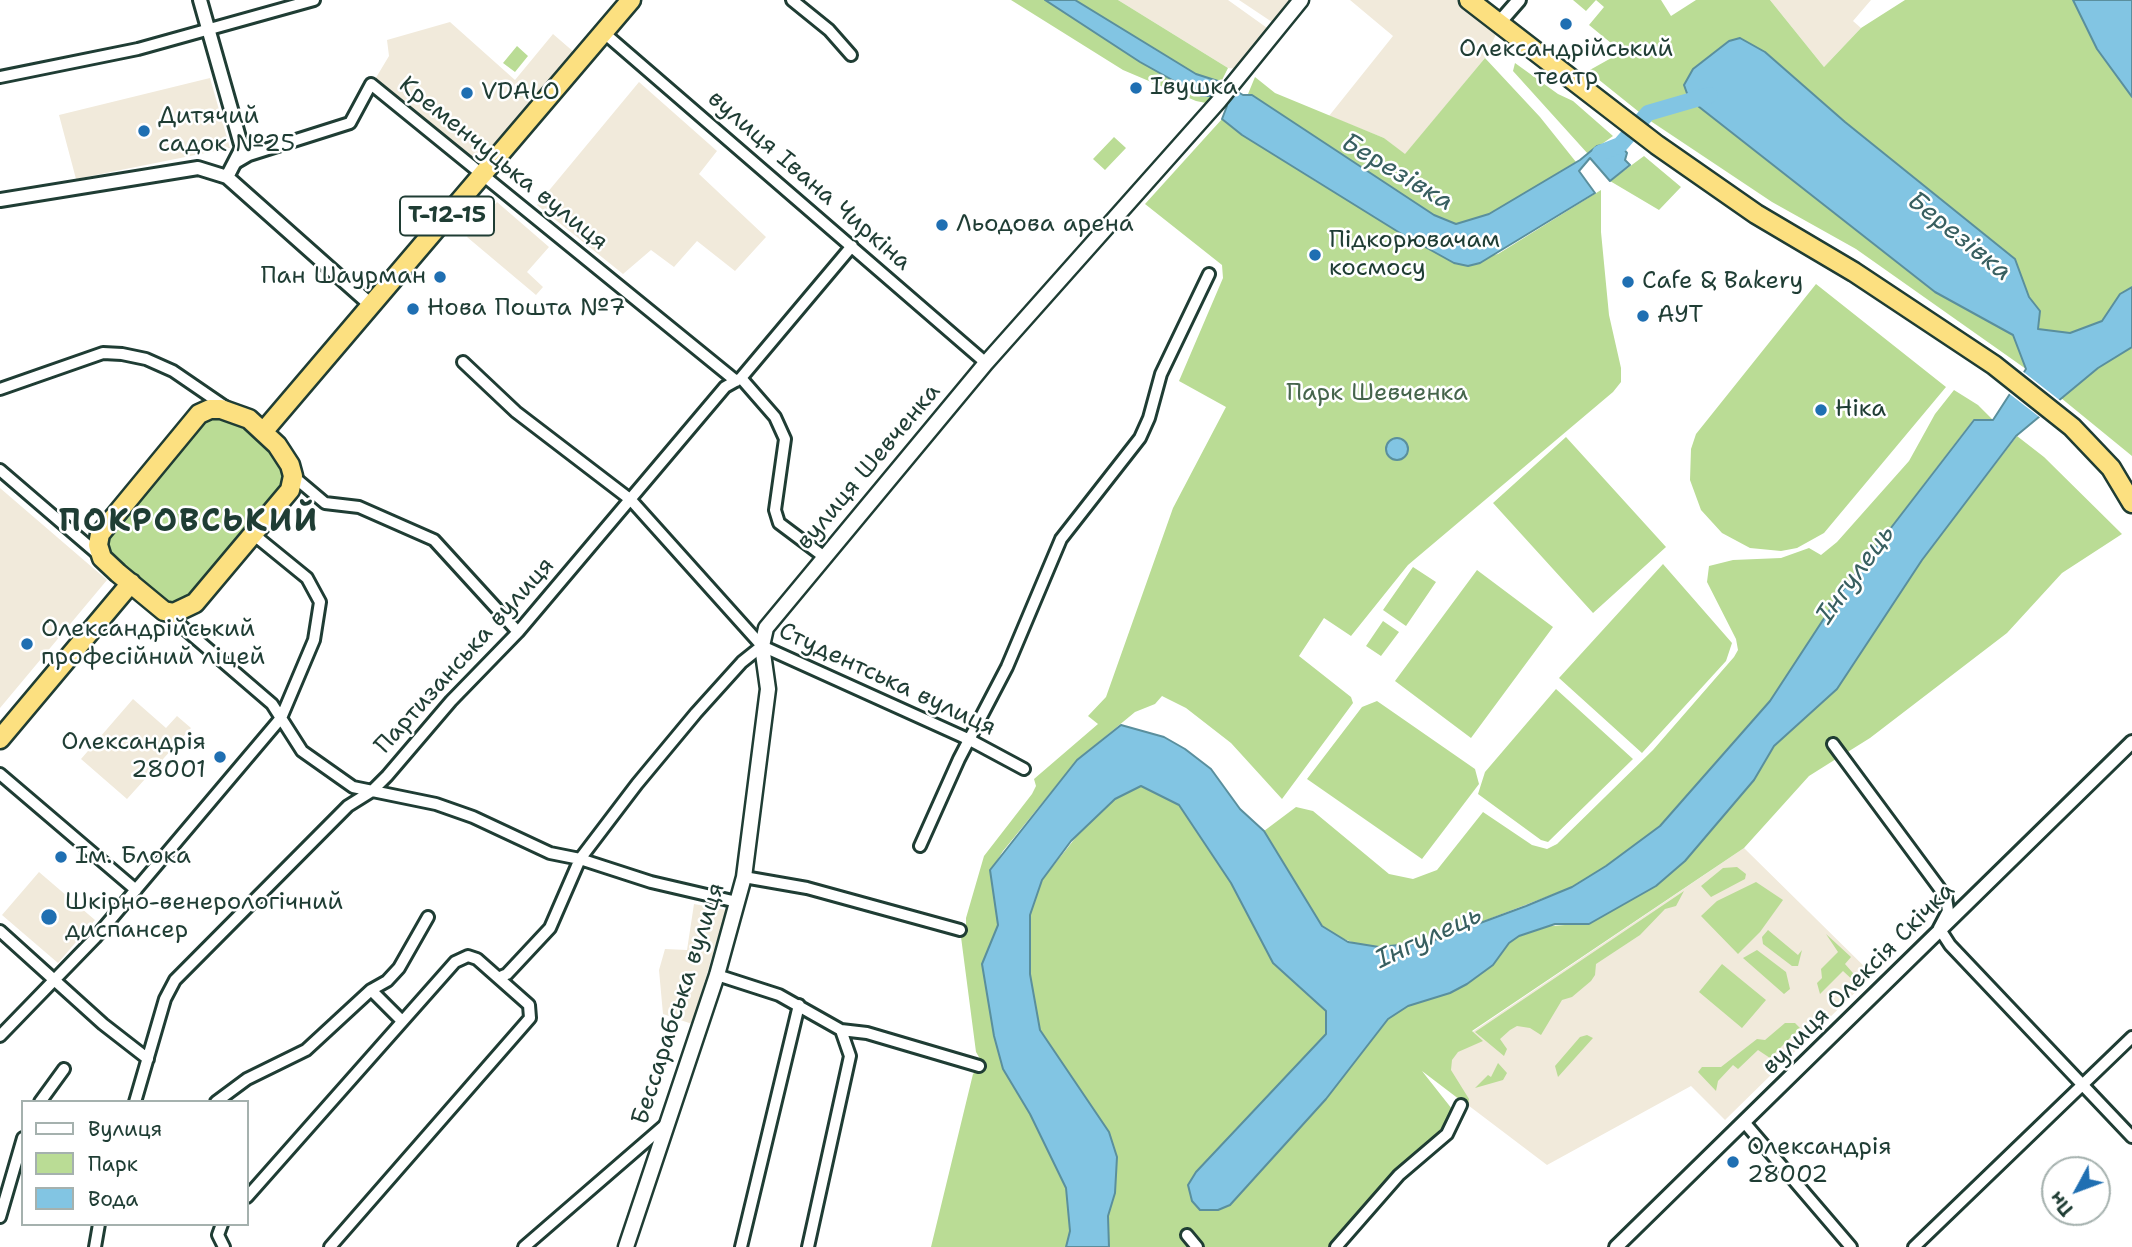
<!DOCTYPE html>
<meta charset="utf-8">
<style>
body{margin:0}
#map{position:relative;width:2132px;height:1247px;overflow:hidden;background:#fff;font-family:"Shantell Sans",sans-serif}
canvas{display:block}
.legend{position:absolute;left:21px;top:1100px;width:228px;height:126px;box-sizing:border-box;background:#fff;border:2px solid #a5b1ae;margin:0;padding:9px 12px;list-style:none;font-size:21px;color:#1f3d34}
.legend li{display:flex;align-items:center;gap:14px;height:35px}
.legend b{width:35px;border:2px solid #a5b1ae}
.north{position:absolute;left:2041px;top:1156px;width:70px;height:70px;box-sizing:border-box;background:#fff;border:2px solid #a5b1ae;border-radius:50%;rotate:229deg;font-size:19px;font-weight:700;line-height:28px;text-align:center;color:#1f3d34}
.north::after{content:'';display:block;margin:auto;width:24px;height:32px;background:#1f6fb2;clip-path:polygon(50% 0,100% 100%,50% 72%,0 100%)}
</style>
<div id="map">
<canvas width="2132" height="1247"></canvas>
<ul class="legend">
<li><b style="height:9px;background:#fff"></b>Вулиця</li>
<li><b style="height:19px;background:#badc95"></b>Парк</li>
<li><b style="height:19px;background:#82c5e3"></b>Вода</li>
</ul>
<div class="north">Пн</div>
</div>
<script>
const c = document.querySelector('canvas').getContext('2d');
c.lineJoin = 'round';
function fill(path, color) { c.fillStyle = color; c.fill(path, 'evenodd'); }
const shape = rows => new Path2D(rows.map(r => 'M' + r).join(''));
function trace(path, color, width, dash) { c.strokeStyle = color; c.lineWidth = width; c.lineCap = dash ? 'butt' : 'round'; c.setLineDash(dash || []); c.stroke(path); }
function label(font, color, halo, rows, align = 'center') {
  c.font = font + ' "Shantell Sans",sans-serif'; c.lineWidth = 5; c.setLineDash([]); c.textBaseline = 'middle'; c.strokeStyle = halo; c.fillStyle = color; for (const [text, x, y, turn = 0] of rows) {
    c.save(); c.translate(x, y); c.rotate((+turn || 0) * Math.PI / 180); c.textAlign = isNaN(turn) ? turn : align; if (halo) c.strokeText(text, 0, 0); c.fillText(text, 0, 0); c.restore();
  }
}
fill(shape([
 [1118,0,1228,0,1270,30,1239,69,1228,68],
 [1239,0,1290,0,1275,24],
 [1350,0,1461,0,1498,30,1485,58,1405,155,1384,138,1329,116,1393,36],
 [1770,0,1871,0,1853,21,1861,28,1824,67],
 [450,22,515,80,553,34,575,53,519,121,511,125,478,164,374,81,389,56,387,40],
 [210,78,230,148,76,179,59,115],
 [639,82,717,151,699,174,766,237,735,271,697,241,674,267,651,250,623,274,537,205],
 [497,202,549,247,527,272,543,287,536,295,467,237],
 [0,488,107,580,0,708],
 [133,699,166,728,177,716,191,728,127,799,81,759],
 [1744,848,1873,975,1725,1120,1691,1086,1547,1165,1419,1068],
 [39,872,95,920,58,963,2,915],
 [694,904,726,910,692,1024,663,1014,659,970,665,949,687,950]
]), '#f1eadb');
fill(shape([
 [1011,0,1045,0,1140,62,1201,96,1210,97,1206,103,1196,101,1123,70],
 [1075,0,1118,0,1228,68,1221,82,1196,74],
 [1573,0,1661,0,1671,16,1696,0,1770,0,1824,67,1861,28,1905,0,2073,0,2097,49,2132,97,2132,287,2120,294,2102,321,2070,333,2038,329,2040,311,2029,297,2015,259,1845,122,1765,52,1740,38,1728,41,1689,99,1935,292,2013,335,2026,369,1856,249,1772,202,1649,120,1588,71,1622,52,1589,25,1604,7,1596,0,1586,11],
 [517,46,528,56,515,72,503,63],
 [1485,58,1540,117,1576,162,1489,214,1456,224,1434,215,1248,94,1255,77,1275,93,1384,138,1405,154],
 [1515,63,1558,94,1573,101,1613,136,1588,154,1513,71],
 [1222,119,1315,181,1454,263,1498,254,1601,190,1601,232,1609,315,1621,368,1621,382,1613,392,1408,565,1351,636,1324,618,1299,656,1351,697,1353,703,1282,799,1231,743,1186,708,1162,696,1155,704,1135,712,1077,760,1003,851,991,870,998,925,982,964,994,1036,1003,1069,1030,1114,1066,1188,1070,1231,1066,1247,931,1247,973,1074,983,1064,976,1052,961,937,966,933,966,918,984,856,1032,794,1036,786,1034,779,1098,724,1088,716,1106,697,1173,508,1226,407,1179,381,1223,278,1222,265,1145,204],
 [1114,137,1126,148,1105,170,1093,159],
 [1644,156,1681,187,1659,210,1610,181],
 [1816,284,1946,387,1824,533,1797,548,1781,551,1750,548,1722,533,1701,510,1690,480,1691,449,1696,434],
 [2132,347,2132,456,2061,398,2098,368],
 [1954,390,1978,405,1993,420,1973,420,1840,594,1770,701,1660,826,1606,866,1572,887,1429,942,1379,947,1360,945,1333,935,1322,926,1264,831,1296,807,1313,811,1389,874,1413,879,1437,870,1483,812,1532,845,1547,849,1557,844,1653,750,1734,657,1738,650,1736,639,1707,582,1709,566,1733,560,1781,558,1809,548,1821,555,1837,542,1909,461,1935,414],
 [230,417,286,466,290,477,192,600,178,606,163,605,108,558,105,544,107,532,201,418],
 [2017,436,2044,457,2122,534,2062,573,2007,633,1870,738,1846,753,1831,737,1828,741,1836,759,1809,776,1744,848,1472,1031,1483,1041,1458,1052,1452,1060,1451,1070,1469,1099,1468,1106,1422,1071,1452,1109,1442,1128,1399,1170,1331,1247,1109,1247,1108,1216,1115,1192,1117,1157,1109,1132,1040,1030,1030,974,1030,915,1042,880,1088,822,1115,799,1141,786,1179,805,1231,883,1273,963,1326,1011,1326,1034,1196,1172,1188,1185,1192,1201,1200,1210,1218,1210,1230,1205,1326,1099,1388,1019,1408,1006,1450,993,1493,965,1509,943,1519,936,1537,927,1565,925,1656,886,1685,861,1754,780,1774,746,1837,689,1922,560],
 [1566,437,1666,547,1593,613,1493,503],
 [1663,564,1732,643,1726,661,1642,753,1559,678],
 [1413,567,1436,582,1406,626,1383,610],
 [1477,570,1553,627,1471,738,1395,681],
 [1383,621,1399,632,1381,656,1366,646],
 [1556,689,1633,759,1548,842,1541,840,1478,794,1485,772],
 [1377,701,1475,769,1479,784,1422,859,1307,779,1362,707],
 [1737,867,1746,874,1745,879,1711,897,1701,886,1723,868],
 [1756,882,1783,900,1760,932,1738,954,1701,916,1717,901],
 [1684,891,1676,906,1665,909,1640,935,1596,964,1595,975,1591,981,1572,997,1562,1000,1541,1035,1530,1028,1517,1026,1510,1030,1500,1039,1507,1049,1504,1056,1475,1032],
 [1768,930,1798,955,1802,950,1798,966,1792,966,1763,944,1762,937],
 [1826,934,1851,957,1845,964,1860,981,1856,983,1843,971,1820,994,1817,983,1822,978,1821,969,1838,952],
 [1757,950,1786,972,1790,989,1784,994,1743,958],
 [1722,964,1766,1000,1742,1028,1699,992],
 [1785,1023,1795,1023,1800,1028,1770,1058,1758,1050,1738,1069,1733,1065,1718,1081,1716,1091,1698,1072,1702,1067,1721,1067,1757,1039,1765,1040],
 [1587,1035,1593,1038,1558,1077,1555,1066,1580,1037],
 [1498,1063,1507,1073,1503,1080,1475,1088,1488,1075,1491,1077]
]), '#badc95');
const water = shape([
 [1045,0,1075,0,1196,74,1221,82,1243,95,1252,95,1434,215,1456,224,1489,214,1580,160,1597,146,1618,142,1627,153,1625,160,1630,165,1610,181,1590,158,1579,171,1595,193,1480,263,1468,266,1454,263,1400,233,1242,135,1222,119,1227,106,1217,96,1201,96,1140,62,1045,0],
 [2073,0,2132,0,2132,97,2097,49,2073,0],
 [1740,38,1765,52,1845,122,2015,259,2029,297,2040,311,2038,329,2070,333,2102,321,2120,294,2132,287,2132,347,2098,368,2016,436,1922,560,1837,689,1774,746,1754,780,1685,861,1656,886,1589,924,1555,924,1519,936,1509,943,1493,965,1467,984,1450,993,1408,1006,1388,1019,1326,1099,1230,1205,1218,1210,1200,1210,1192,1201,1188,1185,1196,1172,1326,1034,1326,1011,1273,963,1231,883,1179,805,1141,786,1115,799,1071,841,1042,880,1030,915,1030,974,1040,1030,1109,1132,1117,1157,1115,1193,1108,1216,1109,1247,1066,1247,1070,1231,1066,1188,1030,1114,1003,1069,994,1036,982,964,998,925,990,870,1077,760,1121,725,1164,737,1185,749,1211,769,1240,809,1264,831,1322,926,1348,942,1379,947,1429,942,1526,906,1572,887,1606,866,1660,826,1770,701,1840,594,1974,420,1993,420,2026,369,2013,335,1935,292,1689,99,1684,85,1693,69,1729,41,1740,38],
 '1386 449a11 11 0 1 1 22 0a11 11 0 1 1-22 0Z'
]);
fill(water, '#82c5e3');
trace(water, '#5a8f9d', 2);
fill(shape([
 [2021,370,2062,402,2042,419,2007,392]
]), '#fff');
trace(shape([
 [1600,153,1620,145,1648,113,1710,95]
]), '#82c5e3', 16);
const minor = shape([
 [792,0,829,30,851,55],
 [603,32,986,363],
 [0,77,138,49,314,0],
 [237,162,249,155,350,123,371,84,736,381],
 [463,362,516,412,631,500,762,646,970,740,1024,769],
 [741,378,775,417,785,439,775,510,779,523,823,556],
 [0,389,103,353,122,354,146,359,173,371,227,408],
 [0,470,99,555],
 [293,476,325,503,359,507,434,540,518,632],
 [165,612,272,704,302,751,353,787,436,804,473,817,550,853,580,859,651,882,737,902],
 [1833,744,1946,897,1948,911,1939,928,1950,945,2132,1137],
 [0,774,136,890],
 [920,846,959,759,1007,667,1061,539,1140,438,1149,418,1161,374,1209,274],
 [744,877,807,888,960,930],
 [0,931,103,1024,148,1059],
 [717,975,779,995,841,1030,867,1033,979,1066],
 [500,977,507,974,550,928,580,859,637,784,696,713,742,662,762,646],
 [371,990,402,1021],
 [0,1036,95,938,281,718,314,640,320,602,307,578,253,534],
 [40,1102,64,1069],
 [135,1102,165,999,175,980,348,806,372,791,387,776,451,701,518,632,725,387,741,378,852,246],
 [216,1102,247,1079,306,1050,371,990,387,981,399,968,428,917],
 [1744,1122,1851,1247],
 [247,1197,455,962,468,956,477,959,529,1005,530,1018,330,1247],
 [0,1217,23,1138],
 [222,1224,218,1235,224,1247],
 [1187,1235,1197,1247],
 [95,1247,99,1224],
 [524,1247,665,1125],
 [741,1247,799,1005],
 [808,1247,850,1056,841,1030],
 [1336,1247,1399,1175,1447,1134,1461,1105],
 [1914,1247,2132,1037]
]);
const tertiary = shape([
 [200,0,242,148,227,177,371,305],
 [1498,24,1519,0],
 [0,200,198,168,227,177],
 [1616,1247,2132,742]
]);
const secondary = shape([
 [626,1247,717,975,744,877,768,689,762,646,766,628,986,363,1219,101,1301,0]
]);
const trunk = shape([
 [1469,0,1657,145,1756,214,1854,272,1994,365,2072,427,2111,468,2132,503],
 [210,409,221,409,249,419,277,445,290,465,293,476,290,490,195,603,174,613,164,611,118,573,102,558,98,545,100,534,199,414,210,409],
 [263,432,631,0],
 [0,739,131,583]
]);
trace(minor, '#1f3d34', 16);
trace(tertiary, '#1f3d34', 18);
trace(secondary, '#1f3d34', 19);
trace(trunk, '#1f3d34', 23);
trace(minor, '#fff', 10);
trace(tertiary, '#fff', 12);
trace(secondary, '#fff', 14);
trace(trunk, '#fce080', 18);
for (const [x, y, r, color] of [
 [1566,24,7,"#1f6fb2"],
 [1136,88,7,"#1f6fb2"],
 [467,93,7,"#1f6fb2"],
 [144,131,7,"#1f6fb2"],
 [942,225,7,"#1f6fb2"],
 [1315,255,7,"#1f6fb2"],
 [440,277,7,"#1f6fb2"],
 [1628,282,7,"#1f6fb2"],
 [413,309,7,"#1f6fb2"],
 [1643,316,7,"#1f6fb2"],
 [1821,410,7,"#1f6fb2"],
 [27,644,7,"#1f6fb2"],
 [220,757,7,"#1f6fb2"],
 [61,857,7,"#1f6fb2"],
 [49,917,9,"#1f6fb2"],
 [1733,1162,7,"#1f6fb2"]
]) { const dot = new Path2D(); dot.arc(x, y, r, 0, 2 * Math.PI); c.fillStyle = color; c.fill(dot); trace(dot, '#fff', 2.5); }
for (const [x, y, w] of [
 [447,216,94]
]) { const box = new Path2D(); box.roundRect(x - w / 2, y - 19.5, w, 39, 5); c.fillStyle = '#fff'; c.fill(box); trace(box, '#1f3d34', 2); }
label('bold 23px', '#1f3d34', null, [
 ["Т-12-15",447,216]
]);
label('24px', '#1f3d34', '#fff', [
 ["Олександрійський",1566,50,"center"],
 ["театр",1566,78,"center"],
 ["Івушка",1150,88],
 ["VDALO",481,93],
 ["Дитячий",158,117],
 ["садок №25",158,145],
 ["Льодова арена",956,225],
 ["Підкорювачам",1329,241],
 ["космосу",1329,269],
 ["Пан Шаурман",426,277,"right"],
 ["Cafe & Bakery",1642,282],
 ["Нова Пошта №7",427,309],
 ["АУТ",1657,316],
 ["Ніка",1835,410],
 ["Олександрійський",41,630],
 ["професійний ліцей",41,658],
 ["Олександрія",206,743,"right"],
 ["28001",206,771,"right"],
 ["Ім. Блока",75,857],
 ["Шкірно-венерологічний",65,903],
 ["диспансер",65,931],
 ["Олександрія",1747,1148],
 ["28002",1747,1176]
], 'left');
label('24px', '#1f3d34', '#fff', [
 ["Кременчуцька вулиця",503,164,39],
 ["вулиця Івана Чиркіна",809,181,41],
 ["вулиця Шевченка",869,467,-50],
 ["Партизанська вулиця",465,656,-48],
 ["Студентська вулиця",887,680,25],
 ["вулиця Олексія Скічка",1859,979,-45],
 ["Бессарабська вулиця",679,1004,-72]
]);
label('24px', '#46654c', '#fff', [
 ["Парк Шевченка",1377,394]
]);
label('italic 26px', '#385f60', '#fff', [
 ["Березівка",1397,173,31],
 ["Березівка",1959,237,39],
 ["Інгулець",1856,575,-54],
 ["Інгулець",1429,938,-25]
]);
c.letterSpacing = '2px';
label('bold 32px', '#1f3d34', '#fff', [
 ["ПОКРОВСЬКИЙ",189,523]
]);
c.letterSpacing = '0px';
</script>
